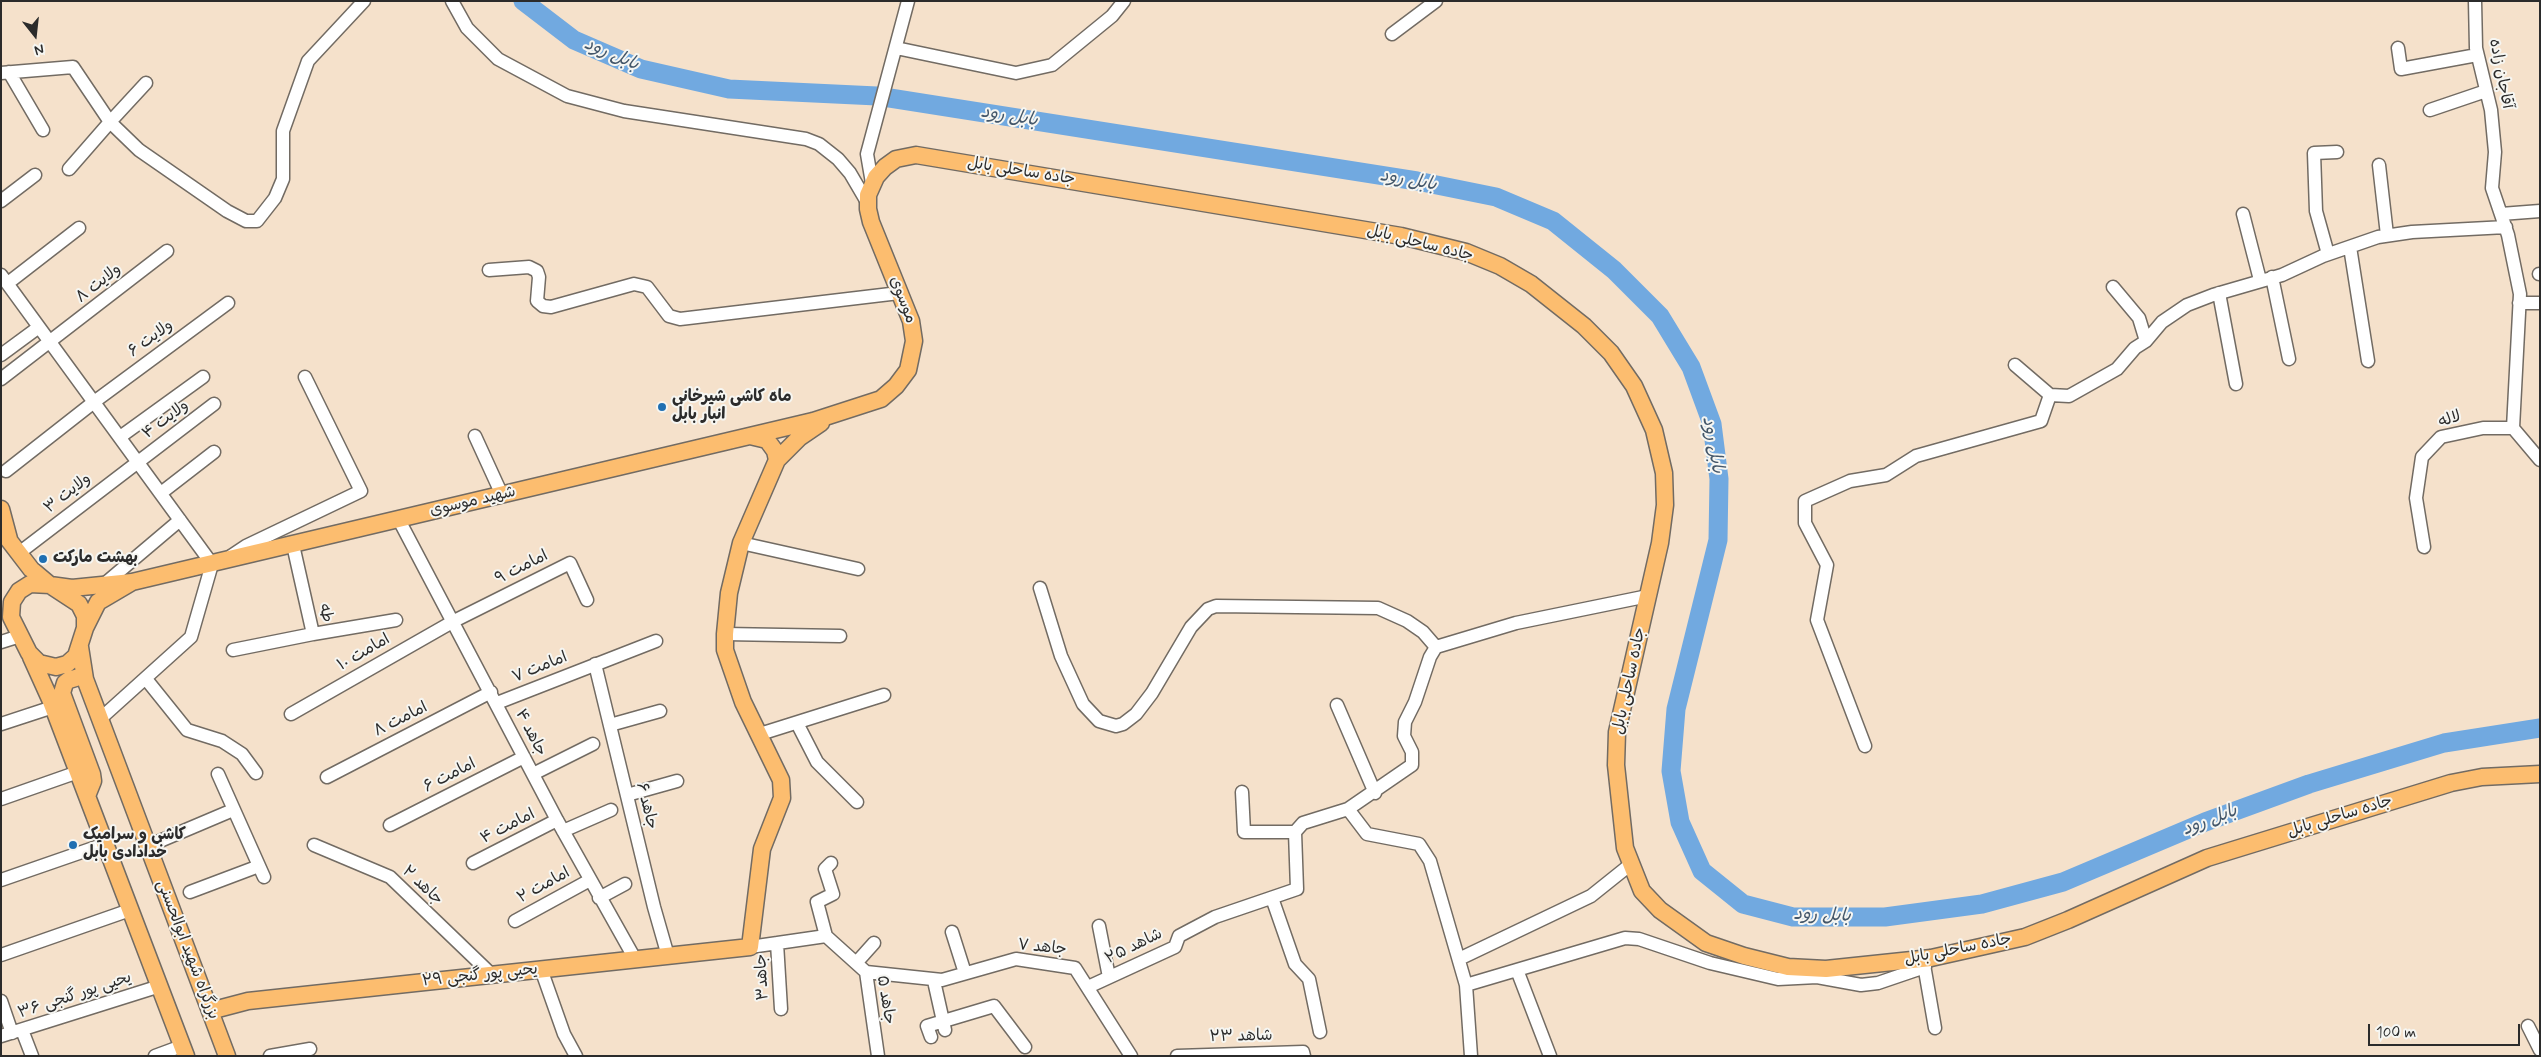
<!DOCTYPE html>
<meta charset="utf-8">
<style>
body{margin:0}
#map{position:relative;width:2541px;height:1057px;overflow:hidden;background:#f5e1cb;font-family:Mynerve,sans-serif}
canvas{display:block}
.frame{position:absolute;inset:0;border:2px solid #2b2b2b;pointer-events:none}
.north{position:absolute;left:10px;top:10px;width:50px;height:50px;-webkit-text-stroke:4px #f6f6f2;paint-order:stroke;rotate:164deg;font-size:14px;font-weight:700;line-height:20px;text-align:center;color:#2b2b2b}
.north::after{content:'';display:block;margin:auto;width:18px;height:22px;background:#2b2b2b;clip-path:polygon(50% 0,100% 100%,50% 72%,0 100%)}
.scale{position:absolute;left:2368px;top:1024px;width:152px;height:22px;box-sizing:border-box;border:2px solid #2b2b2b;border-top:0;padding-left:6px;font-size:15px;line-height:18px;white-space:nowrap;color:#2b2b2b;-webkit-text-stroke:4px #f6f6f2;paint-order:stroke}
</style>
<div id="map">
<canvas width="2541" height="1057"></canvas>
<div class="frame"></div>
<div class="north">N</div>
<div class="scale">100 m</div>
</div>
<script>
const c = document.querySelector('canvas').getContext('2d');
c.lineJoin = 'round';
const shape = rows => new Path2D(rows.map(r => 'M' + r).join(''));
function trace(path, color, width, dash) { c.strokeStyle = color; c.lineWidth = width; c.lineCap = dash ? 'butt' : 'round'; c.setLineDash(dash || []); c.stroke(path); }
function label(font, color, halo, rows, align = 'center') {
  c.font = font + ' Mynerve,"Playpen Sans Arabic",sans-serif'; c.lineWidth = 4; c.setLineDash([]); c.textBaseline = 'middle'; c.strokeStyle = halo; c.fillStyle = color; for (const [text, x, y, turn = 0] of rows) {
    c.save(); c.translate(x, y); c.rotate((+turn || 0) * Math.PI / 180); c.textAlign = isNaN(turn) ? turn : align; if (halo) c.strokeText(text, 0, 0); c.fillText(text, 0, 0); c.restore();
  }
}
trace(shape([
 [523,1,574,40,641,69,729,89,877,96,1417,181,1496,197,1553,221,1614,270,1660,316,1691,367,1712,424,1719,479,1718,540,1676,709,1671,771,1680,822,1702,871,1743,904,1793,917,1885,917,1982,904,2063,882,2205,822,2309,784,2444,743,2540,728]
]), '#71a9e0', 19);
const minor = shape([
 [452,1,467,28,498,59,567,96,624,111,806,139,819,144,838,159,850,173,867,202],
 [2475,1,2476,48,2491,110,2495,152,2492,188,2508,235,2520,294,2513,428],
 [1392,34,1436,1],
 [896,48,1016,73,1052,65,1112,16,1124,1],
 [2398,48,2401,69,2477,55],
 [9,72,43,130],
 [1,73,73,67,110,122,146,83],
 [2430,110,2486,91],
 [2379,165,2387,235],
 [69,169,110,122,139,150,227,211,246,221,257,221,275,198,283,179,283,131,308,61,364,1],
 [872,183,867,154,908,1],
 [1,201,35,175],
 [2243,214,2260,280],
 [2501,214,2540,211],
 [2350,247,2368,361],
 [2328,254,2316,211,2314,153,2337,152],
 [489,270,529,267,537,271,539,277,537,301,543,306,551,307,634,284,647,287,669,316,680,319,899,293],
 [2539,274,2540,274],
 [1,275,212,564,191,637,100,719],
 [2272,277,2289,359],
 [8,283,79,228],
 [2113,287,2139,318,2146,341],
 [2219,293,2236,384],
 [2519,303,2540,303],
 [1,355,39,327],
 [2015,365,2050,395],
 [1,379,167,251],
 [475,436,502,495],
 [120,437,203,377],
 [6,471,94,402,228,303],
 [161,493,214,452],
 [399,520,557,820,635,959],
 [741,543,858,569],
 [293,545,313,634,396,620],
 [2424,547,2416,498,2422,457,2441,437,2483,428,2513,428,2540,460],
 [19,553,214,404],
 [231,556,246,546,361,491,305,377],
 [102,586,180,520],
 [1040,588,1061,656,1083,704,1099,721,1116,726,1123,724,1136,714,1152,693,1191,627,1208,609,1216,606,1378,608,1407,621,1423,632,1436,647,1516,623,1648,596],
 [725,634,840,636],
 [1,642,20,636],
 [233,650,313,634],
 [595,664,654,907,668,956],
 [146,679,187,730,222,741,242,754,256,773],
 [497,703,656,641],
 [1337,705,1375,793],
 [291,714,454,621,570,563,587,600],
 [797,723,817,762,857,802],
 [1,724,53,707],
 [610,725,660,711],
 [760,734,884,695],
 [1865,746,1817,620,1827,565,1805,523,1805,501,1850,481,1886,475,1916,456,2041,421,2050,395,2069,396,2117,369,2135,348,2146,341,2162,322,2187,305,2213,295,2282,275,2323,256,2378,237,2412,232,2506,227],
 [218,774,264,877],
 [533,774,593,744],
 [327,777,491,692],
 [1242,792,1244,832,1295,832],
 [627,795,677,781],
 [1,799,78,772],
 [1348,809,1367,834,1419,844,1430,861,1466,985,1471,1056],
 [390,825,524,757],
 [563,831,611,810],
 [314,845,390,877,492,975],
 [148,846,233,810],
 [473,863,557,820],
 [1,880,105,844],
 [190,892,259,866],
 [599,898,625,884],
 [1272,898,1295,964,1309,979,1320,1032],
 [515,921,590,880],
 [1099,926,1109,977],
 [952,932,965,973],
 [826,936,866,972,878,1056],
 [826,936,817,902,833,894,825,869,831,863],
 [777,943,781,1009],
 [750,947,826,936],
 [1,955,130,910],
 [1459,959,1591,896,1631,864],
 [1923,959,1935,1028],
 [857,962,874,943],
 [541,969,564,1034,576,1056],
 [1517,970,1550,1056],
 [866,972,942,980,1016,959,1075,968,1131,1056],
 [934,981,945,1030],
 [1466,985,1625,938,1639,939,1710,963,1778,979,1817,977,1861,985,1878,983,1925,967],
 [1088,987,1175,947,1179,936,1215,917,1297,889,1295,832,1303,823,1348,809,1412,765,1412,752,1404,736,1405,722,1415,702,1430,657,1436,647],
 [1,1001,12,1033],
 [2528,1026,2540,1050],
 [22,1030,32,1056],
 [1,1036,160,986],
 [931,1037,927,1026,994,1006,1025,1047],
 [155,1056,182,1046],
 [270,1056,310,1049],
 [1177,1056,1303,1052,1304,1056]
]);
const major = shape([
 [750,436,767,440,775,451,777,460,799,438,821,423],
 [1,509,9,539],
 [1,530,31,569,50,585,72,588,132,582,98,602,85,628,76,656,67,664,56,667,39,663,29,653,11,617,12,602,19,591,30,584,50,585,79,604,85,616,85,628],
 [132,582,813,421,881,399,896,386,908,370,914,341,911,321,871,222,868,209,868,195,876,177,885,167,896,159,916,155,1401,236,1466,252,1500,266,1531,284,1584,326,1611,353,1634,386,1654,430,1664,473,1665,505,1660,543,1617,732,1616,765,1625,848,1642,891,1660,910,1706,943,1744,956,1788,967,1826,969,1931,958,2025,937,2068,920,2207,858,2451,783,2482,777,2540,774],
 [80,647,85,679,227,1056],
 [31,657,50,699,186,1056],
 [85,679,79,677,69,680,65,683,62,693,92,774,93,781,87,796],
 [210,1011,248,1001,750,947,762,849,782,798,781,780,743,702,725,650,725,634,729,593,741,543,777,460]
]);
trace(minor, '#726b63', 15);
trace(major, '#726b63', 19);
trace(minor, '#fff', 12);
trace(major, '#fcbd6f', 16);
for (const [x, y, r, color] of [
 [662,407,5,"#1f6fb2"],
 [43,559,5,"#1f6fb2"],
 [73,845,5,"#1f6fb2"]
]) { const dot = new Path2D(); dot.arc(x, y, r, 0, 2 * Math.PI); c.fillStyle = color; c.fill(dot); trace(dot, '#f6f6f2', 2); }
label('16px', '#2b2b2b', '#f6f6f2', [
 ["آقاجان زاده",2500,74,79],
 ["جاده ساحلی بابل",1021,172,9],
 ["جاده ساحلی بابل",1420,244,14],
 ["ولایت ۸",99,284,-38],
 ["موسوی",902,300,69],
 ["ولایت ۶",151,339,-36],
 ["ولایت ۴",166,420,-37],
 ["لاله",2450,420,-18],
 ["ولایت ۳",68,494,-38],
 ["شهید موسوی",473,502,-13],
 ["امامت ۹",522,568,-27],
 ["طه",325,613,78],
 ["امامت ۱۰",364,653,-30],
 ["امامت ۷",540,668,-22],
 ["جاده ساحلی بابل",1630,681,-78],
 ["امامت ۸",401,720,-27],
 ["جاهد ۴",530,733,63],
 ["امامت ۶",450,776,-27],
 ["جاهد ۶",646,806,76],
 ["جاده ساحلی بابل",2340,817,-17],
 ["امامت ۴",508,827,-27],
 ["جاهد ۲",422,886,43],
 ["امامت ۲",544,886,-29],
 ["شاهد ۲۵",1134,947,-26],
 ["جاهد ۷",1042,948,6],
 ["بزرگراه شهید ابوالحسنی",187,950,69],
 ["جاده ساحلی بابل",1958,950,-11],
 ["یحیی پور گنجی ۲۹",480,976,-6],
 ["جاهد۳",763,977,-93],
 ["یحیی پور گنجی ۳۶",75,996,-18],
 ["جاهد ۵",885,1000,81],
 ["شاهد ۲۳",1241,1037,-1]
]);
label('bold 16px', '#2b2b2b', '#f6f6f2', [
 ["ماه کاشی شیرخانی",672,398],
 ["انبار بابل",672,416],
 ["بهشت مارکت",53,559],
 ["کاشی و سرامیک",83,836],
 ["خدادادی بابل",83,854]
], 'left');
label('italic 18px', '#44576a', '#f6f6f2', [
 ["بابل رود",611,55,23],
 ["بابل رود",1009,117,9],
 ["بابل رود",1408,181,10],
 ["بابل رود",1712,445,80],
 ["بابل رود",2210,821,-21],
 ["بابل رود",1822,916,2]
]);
</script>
